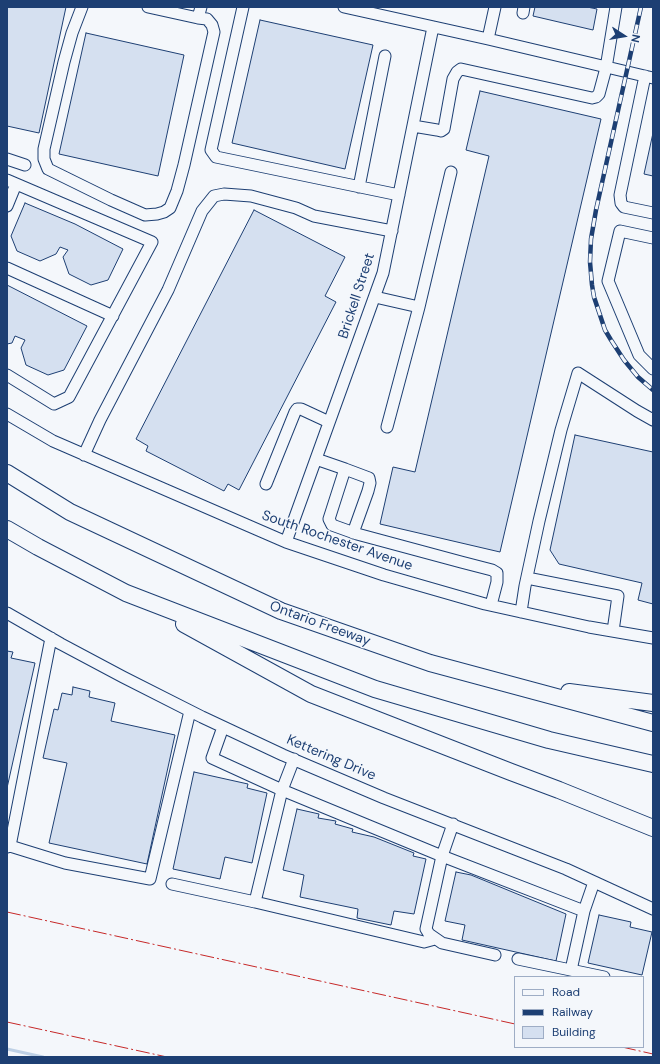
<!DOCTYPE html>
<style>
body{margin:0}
#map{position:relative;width:660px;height:1064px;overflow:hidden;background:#f4f7fb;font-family:"DM Sans",sans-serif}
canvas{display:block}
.frame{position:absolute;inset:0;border:8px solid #1d3f73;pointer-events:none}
.legend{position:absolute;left:514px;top:976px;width:130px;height:72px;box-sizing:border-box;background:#f4f7fb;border:1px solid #9eadc5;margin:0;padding:5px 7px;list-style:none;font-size:12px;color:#1d3f73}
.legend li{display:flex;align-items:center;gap:8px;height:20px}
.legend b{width:20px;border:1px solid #9eadc5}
.north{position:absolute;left:604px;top:16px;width:40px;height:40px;-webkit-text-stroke:3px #f4f7fb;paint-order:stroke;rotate:102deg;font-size:11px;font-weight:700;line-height:16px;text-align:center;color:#1d3f73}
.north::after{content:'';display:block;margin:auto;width:14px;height:18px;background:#1d3f73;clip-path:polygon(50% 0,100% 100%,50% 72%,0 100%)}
</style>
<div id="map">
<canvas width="660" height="1064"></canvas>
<div class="frame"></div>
<ul class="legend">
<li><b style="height:5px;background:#f4f7fb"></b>Road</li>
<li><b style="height:5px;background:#1d3f73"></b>Railway</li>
<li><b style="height:11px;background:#d5e0f0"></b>Building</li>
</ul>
<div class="north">N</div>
</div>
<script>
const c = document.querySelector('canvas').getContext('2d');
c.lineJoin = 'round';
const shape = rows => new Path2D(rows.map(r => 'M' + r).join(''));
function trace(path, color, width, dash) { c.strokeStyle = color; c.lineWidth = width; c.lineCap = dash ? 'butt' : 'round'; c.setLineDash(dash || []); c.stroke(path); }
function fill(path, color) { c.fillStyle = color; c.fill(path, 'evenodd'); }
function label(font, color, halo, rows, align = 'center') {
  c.font = font + ' "DM Sans",sans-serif'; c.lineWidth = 3; c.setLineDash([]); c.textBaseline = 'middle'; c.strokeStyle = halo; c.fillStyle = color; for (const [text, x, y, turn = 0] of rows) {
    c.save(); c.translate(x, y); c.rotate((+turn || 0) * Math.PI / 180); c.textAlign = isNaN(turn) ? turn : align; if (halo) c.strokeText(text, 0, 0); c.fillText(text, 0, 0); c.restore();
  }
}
trace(shape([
 [7,1049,43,1057]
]), '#bed0e5', 3);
const building = shape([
 [7,7,66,7,39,133,7,126,7,7],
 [535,7,587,7,597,9,593,30,533,16,535,7],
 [260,20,373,45,345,169,232,143,260,20],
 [86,33,184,55,158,176,59,154,86,33],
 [480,91,601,119,500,552,380,524,393,467,415,472,489,156,466,150,480,91],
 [653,133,653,176,644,174,653,133],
 [25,203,75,224,123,249,108,280,91,285,69,274,63,257,68,250,60,247,56,254,40,261,17,251,11,236,25,203],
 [254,210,345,257,325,296,336,302,239,490,228,484,224,491,146,451,148,446,136,439,254,210],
 [7,285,87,326,64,370,48,375,26,365,21,348,25,340,15,336,12,343,7,344,7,285],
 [575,435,653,452,653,604,638,600,642,583,559,564,550,550,575,435],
 [7,651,13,652,11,658,35,663,7,788,7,651],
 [73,687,90,691,89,697,115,703,111,721,175,735,147,864,49,843,67,763,43,758,54,709,58,710,62,693,72,695,73,687],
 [194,772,248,784,247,788,267,793,252,863,225,857,220,879,173,869,194,772],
 [297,809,319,814,318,818,336,821,335,824,353,829,352,832,374,837,414,853,413,856,426,859,414,914,394,911,391,925,357,918,358,909,300,897,304,875,283,870,297,809],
 [456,872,471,875,566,914,556,961,462,940,465,925,445,921,456,872],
 [599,915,631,922,630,927,652,932,642,975,588,963,599,915]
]);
fill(building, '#d5e0f0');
trace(building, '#1d3f73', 1);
const minor = shape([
 [82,7,72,33,64,62,44,149,44,159,48,169,111,200,145,215,157,214,164,212,170,208,177,191,184,165,214,32,212,25,207,19,198,18,201,7],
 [148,7,198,18],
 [243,7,211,150,216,157,399,195],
 [344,7,488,39,653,78],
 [523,13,524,7],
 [488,39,495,7],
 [645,76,620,195,621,203,624,207,653,213],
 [413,126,437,130,441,131,444,129,453,79,457,72,461,69,592,98,596,97,599,94,606,68,616,7],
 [7,159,25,165],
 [7,180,152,242,69,397,54,404,7,375],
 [359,187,385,56],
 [7,206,16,184],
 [653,238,620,231,608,281,639,355,653,369],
 [7,268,113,316],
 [375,297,419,307,387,427],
 [419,307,451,172],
 [7,414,53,441,286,542,384,575,485,604,589,627,653,638],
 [84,455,100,420,168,290,202,211,214,196,224,194,251,196,296,208,314,216,392,231],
 [316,459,345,469,329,519,332,525,357,534,461,562,492,570,497,573,497,582,491,605],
 [345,469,369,478,370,483,368,491,353,533],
 [266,484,295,412,297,409,301,409,329,422],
 [286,542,383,273,433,27],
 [527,578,618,596,613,631],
 [521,612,525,586,539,521,561,430,578,373,637,411,653,420],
 [7,613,61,644,123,677,202,717,283,755,384,798,566,869,653,909],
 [223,727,212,758,282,790,255,902,424,942,435,939],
 [294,759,282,790,442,856,584,911,594,882],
 [453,824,442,856,426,929,429,934,442,943,495,955],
 [10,846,65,863,150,879,190,711],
 [7,847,10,846,51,638],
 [172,884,255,902],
 [518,959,604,977],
 [571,970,584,911]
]);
const highway = shape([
 [7,473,70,512,281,611,430,663,653,723],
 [7,529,38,547,126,593,375,689,549,740,653,764],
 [184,624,311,694,511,772,559,790,653,828],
 [569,692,653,703]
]);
trace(minor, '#1d3f73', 13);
trace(highway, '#1d3f73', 18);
trace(minor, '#f4f7fb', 11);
trace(highway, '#f4f7fb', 16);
const rail = shape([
 [641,7,596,210,591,239,590,262,592,285,594,297,605,330,611,340,624,360,638,377,653,390]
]);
trace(rail, '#1d3f73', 4.5);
trace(rail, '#f4f7fb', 3, [9]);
trace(shape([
 [7,912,515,1024],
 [7,1022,167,1057],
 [622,1047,653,1054]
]), '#c62828', 1, [14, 3, 2, 3]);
label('14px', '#1d3f73', '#f4f7fb', [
 ["Brickell Street",357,296,-72],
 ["South Rochester Avenue",337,541,19],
 ["Ontario Freeway",320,624,20],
 ["Kettering Drive",331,758,23]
]);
</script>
